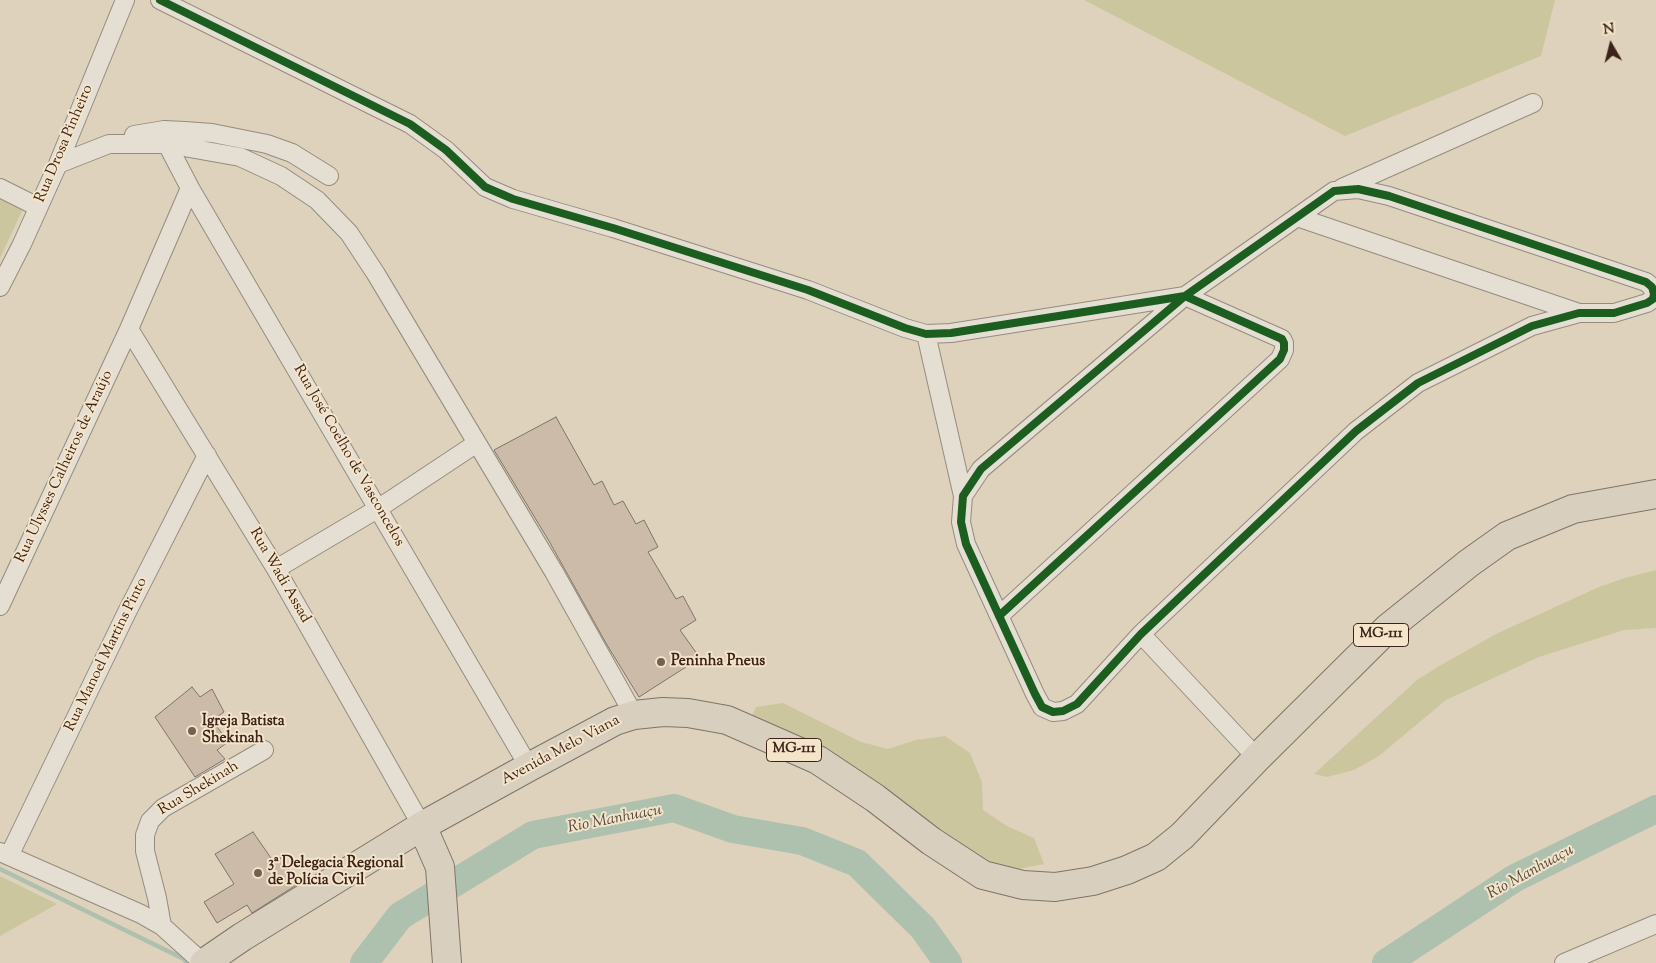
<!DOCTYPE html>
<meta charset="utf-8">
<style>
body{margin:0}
#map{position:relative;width:1656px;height:963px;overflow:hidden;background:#ded2bc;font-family:"Sorts Mill Goudy",serif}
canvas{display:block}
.north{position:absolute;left:1586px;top:20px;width:50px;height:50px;-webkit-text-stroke:4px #f3e4ca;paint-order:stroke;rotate:352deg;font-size:14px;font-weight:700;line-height:20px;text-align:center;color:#3c2218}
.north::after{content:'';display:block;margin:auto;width:18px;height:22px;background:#3c2218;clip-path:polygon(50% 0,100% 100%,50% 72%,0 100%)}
</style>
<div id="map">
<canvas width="1656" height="963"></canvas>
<div class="north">N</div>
</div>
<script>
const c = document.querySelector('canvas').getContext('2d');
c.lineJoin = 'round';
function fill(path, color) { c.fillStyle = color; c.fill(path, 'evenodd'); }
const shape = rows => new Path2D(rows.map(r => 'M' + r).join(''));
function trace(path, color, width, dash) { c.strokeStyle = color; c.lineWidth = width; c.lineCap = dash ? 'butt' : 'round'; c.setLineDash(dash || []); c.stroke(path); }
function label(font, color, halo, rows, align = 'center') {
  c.font = font + ' "Sorts Mill Goudy",serif'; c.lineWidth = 4; c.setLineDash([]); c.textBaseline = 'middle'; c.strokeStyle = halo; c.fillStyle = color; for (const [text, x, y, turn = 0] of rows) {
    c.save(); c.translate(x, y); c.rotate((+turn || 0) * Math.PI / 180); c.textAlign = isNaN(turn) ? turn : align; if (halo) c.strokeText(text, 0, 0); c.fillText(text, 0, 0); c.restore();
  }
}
fill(shape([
 [1084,0,1555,0,1541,56,1345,136],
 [0,198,23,209,0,258],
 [1656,570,1656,628,1624,630,1539,657,1446,700,1379,756,1354,770,1327,777,1314,774,1417,680,1441,665,1496,634,1599,587,1625,578],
 [783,703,861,742,888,749,916,740,945,736,970,753,982,782,983,810,1007,826,1034,838,1044,864,1013,870,985,861,751,718,756,707],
 [0,876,57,904,0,936]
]), '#ccc69f');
trace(shape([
 [0,869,184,959,187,963]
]), '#aec0ae', 4.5);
trace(shape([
 [364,963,400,916,533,835,674,808,733,829,802,841,857,863,923,928,948,963],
 [1386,963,1515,878,1656,809]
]), '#aec0ae', 28);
const building = shape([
 [556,417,594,485,602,481,614,505,623,501,636,524,644,520,658,547,648,552,676,599,683,596,696,620,680,630,700,658,639,697,607,645,549,541,494,450,556,417],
 [192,687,200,697,212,689,224,712,212,720,228,742,217,750,225,759,195,777,155,717,192,687],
 [253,832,273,861,280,857,298,884,252,913,247,905,217,923,204,902,234,884,215,854,253,832]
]);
fill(building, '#ccbba9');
trace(building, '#7e7468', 1);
const street = shape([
 [160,0,410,124,446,150,485,187,513,199,613,228,808,290,905,328,926,334,951,333,1185,296,1282,339,1284,343,1284,350,1280,359,999,616],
 [134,135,164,130,185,131,212,133,267,144,292,153,329,176],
 [167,144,190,188,529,767],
 [58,164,109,144,167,144,240,157,281,176,317,200,349,233,376,274,554,572,634,715],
 [0,188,38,207],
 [1342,188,1533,103],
 [1358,189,1389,196,1646,282,1652,287,1654,294,1653,299,1647,303,1614,313,1579,313,1532,326,1418,383,1356,431,1141,634,1077,704,1063,711,1053,712,1042,707,1035,694,966,544,961,522,963,496,981,469,1185,296,1334,191,1358,189],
 [1297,217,1579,313],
 [0,287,22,244,58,164,125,0],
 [129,329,276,569,422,826],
 [926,334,963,496],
 [276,569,379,508,477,443],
 [0,606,129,329,190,188],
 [1141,634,1257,758],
 [0,852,141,914,162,926,203,963],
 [9,856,126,614,207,455],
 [162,926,157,898,145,851,145,835,150,821,163,808,264,750],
 [1564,963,1656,924]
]);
const primary = shape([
 [422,826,440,867,447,963],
 [204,963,242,937,422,826,529,767,615,721,634,715,663,712,688,713,727,720,818,760,875,798,931,841,983,875,1023,885,1055,887,1093,881,1127,870,1156,857,1182,836,1257,758,1388,628,1469,563,1507,536,1573,509,1656,494]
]);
trace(street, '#958c7e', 20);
trace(primary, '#7e7468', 30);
trace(street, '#e5ded3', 18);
trace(primary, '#d9cfbf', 28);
trace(shape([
 [160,0,410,124,446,150,485,187,513,199,613,228,808,290,905,328,926,334,951,333,1185,296,1282,339,1284,343,1284,350,1280,359,999,616],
 [1358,189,1389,196,1646,282,1652,287,1654,294,1653,299,1647,303,1614,313,1579,313,1532,326,1418,383,1356,431,1141,634,1077,704,1063,711,1053,712,1042,707,1035,694,966,544,961,522,963,496,981,469,1185,296,1334,191,1358,189]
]), '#1b5e20', 8);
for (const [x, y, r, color] of [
 [661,662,5,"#756051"],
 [192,731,5,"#756051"],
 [258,873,5,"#756051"]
]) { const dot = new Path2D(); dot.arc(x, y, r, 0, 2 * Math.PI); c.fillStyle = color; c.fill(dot); trace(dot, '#f3e4ca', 2); }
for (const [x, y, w] of [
 [1381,635,55],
 [794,750,55]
]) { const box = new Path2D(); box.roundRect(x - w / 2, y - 11.5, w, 23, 4); c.fillStyle = '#f3e4ca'; c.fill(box); trace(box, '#3c2218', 1); }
label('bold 14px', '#3c2218', null, [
 ["MG-111",1381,635],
 ["MG-111",794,750]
]);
label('15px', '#3c2218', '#f3e4ca', [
 ["Rua Drosa Pinheiro",65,144,-67],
 ["Rua José Coelho de Vasconcelos",348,456,60],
 ["Rua Ulysses Calheiros de Araújo",65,467,-65],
 ["Rua Wadi Assad",279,576,60],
 ["Rua Manoel Martins Pinto",107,655,-64],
 ["Avenida Melo Viana",561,751,-28],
 ["Rua Shekinah",199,789,-31]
]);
label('bold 15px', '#3c2218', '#f3e4ca', [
 ["Peninha Pneus",671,662],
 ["Igreja Batista",202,722],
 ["Shekinah",202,739],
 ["3ª Delegacia Regional",268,864],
 ["de Polícia Civil",268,881]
], 'left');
label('italic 16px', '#53483c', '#f3e4ca', [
 ["Rio Manhuaçu",615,820,-11],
 ["Rio Manhuaçu",1531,873,-29]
]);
</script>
